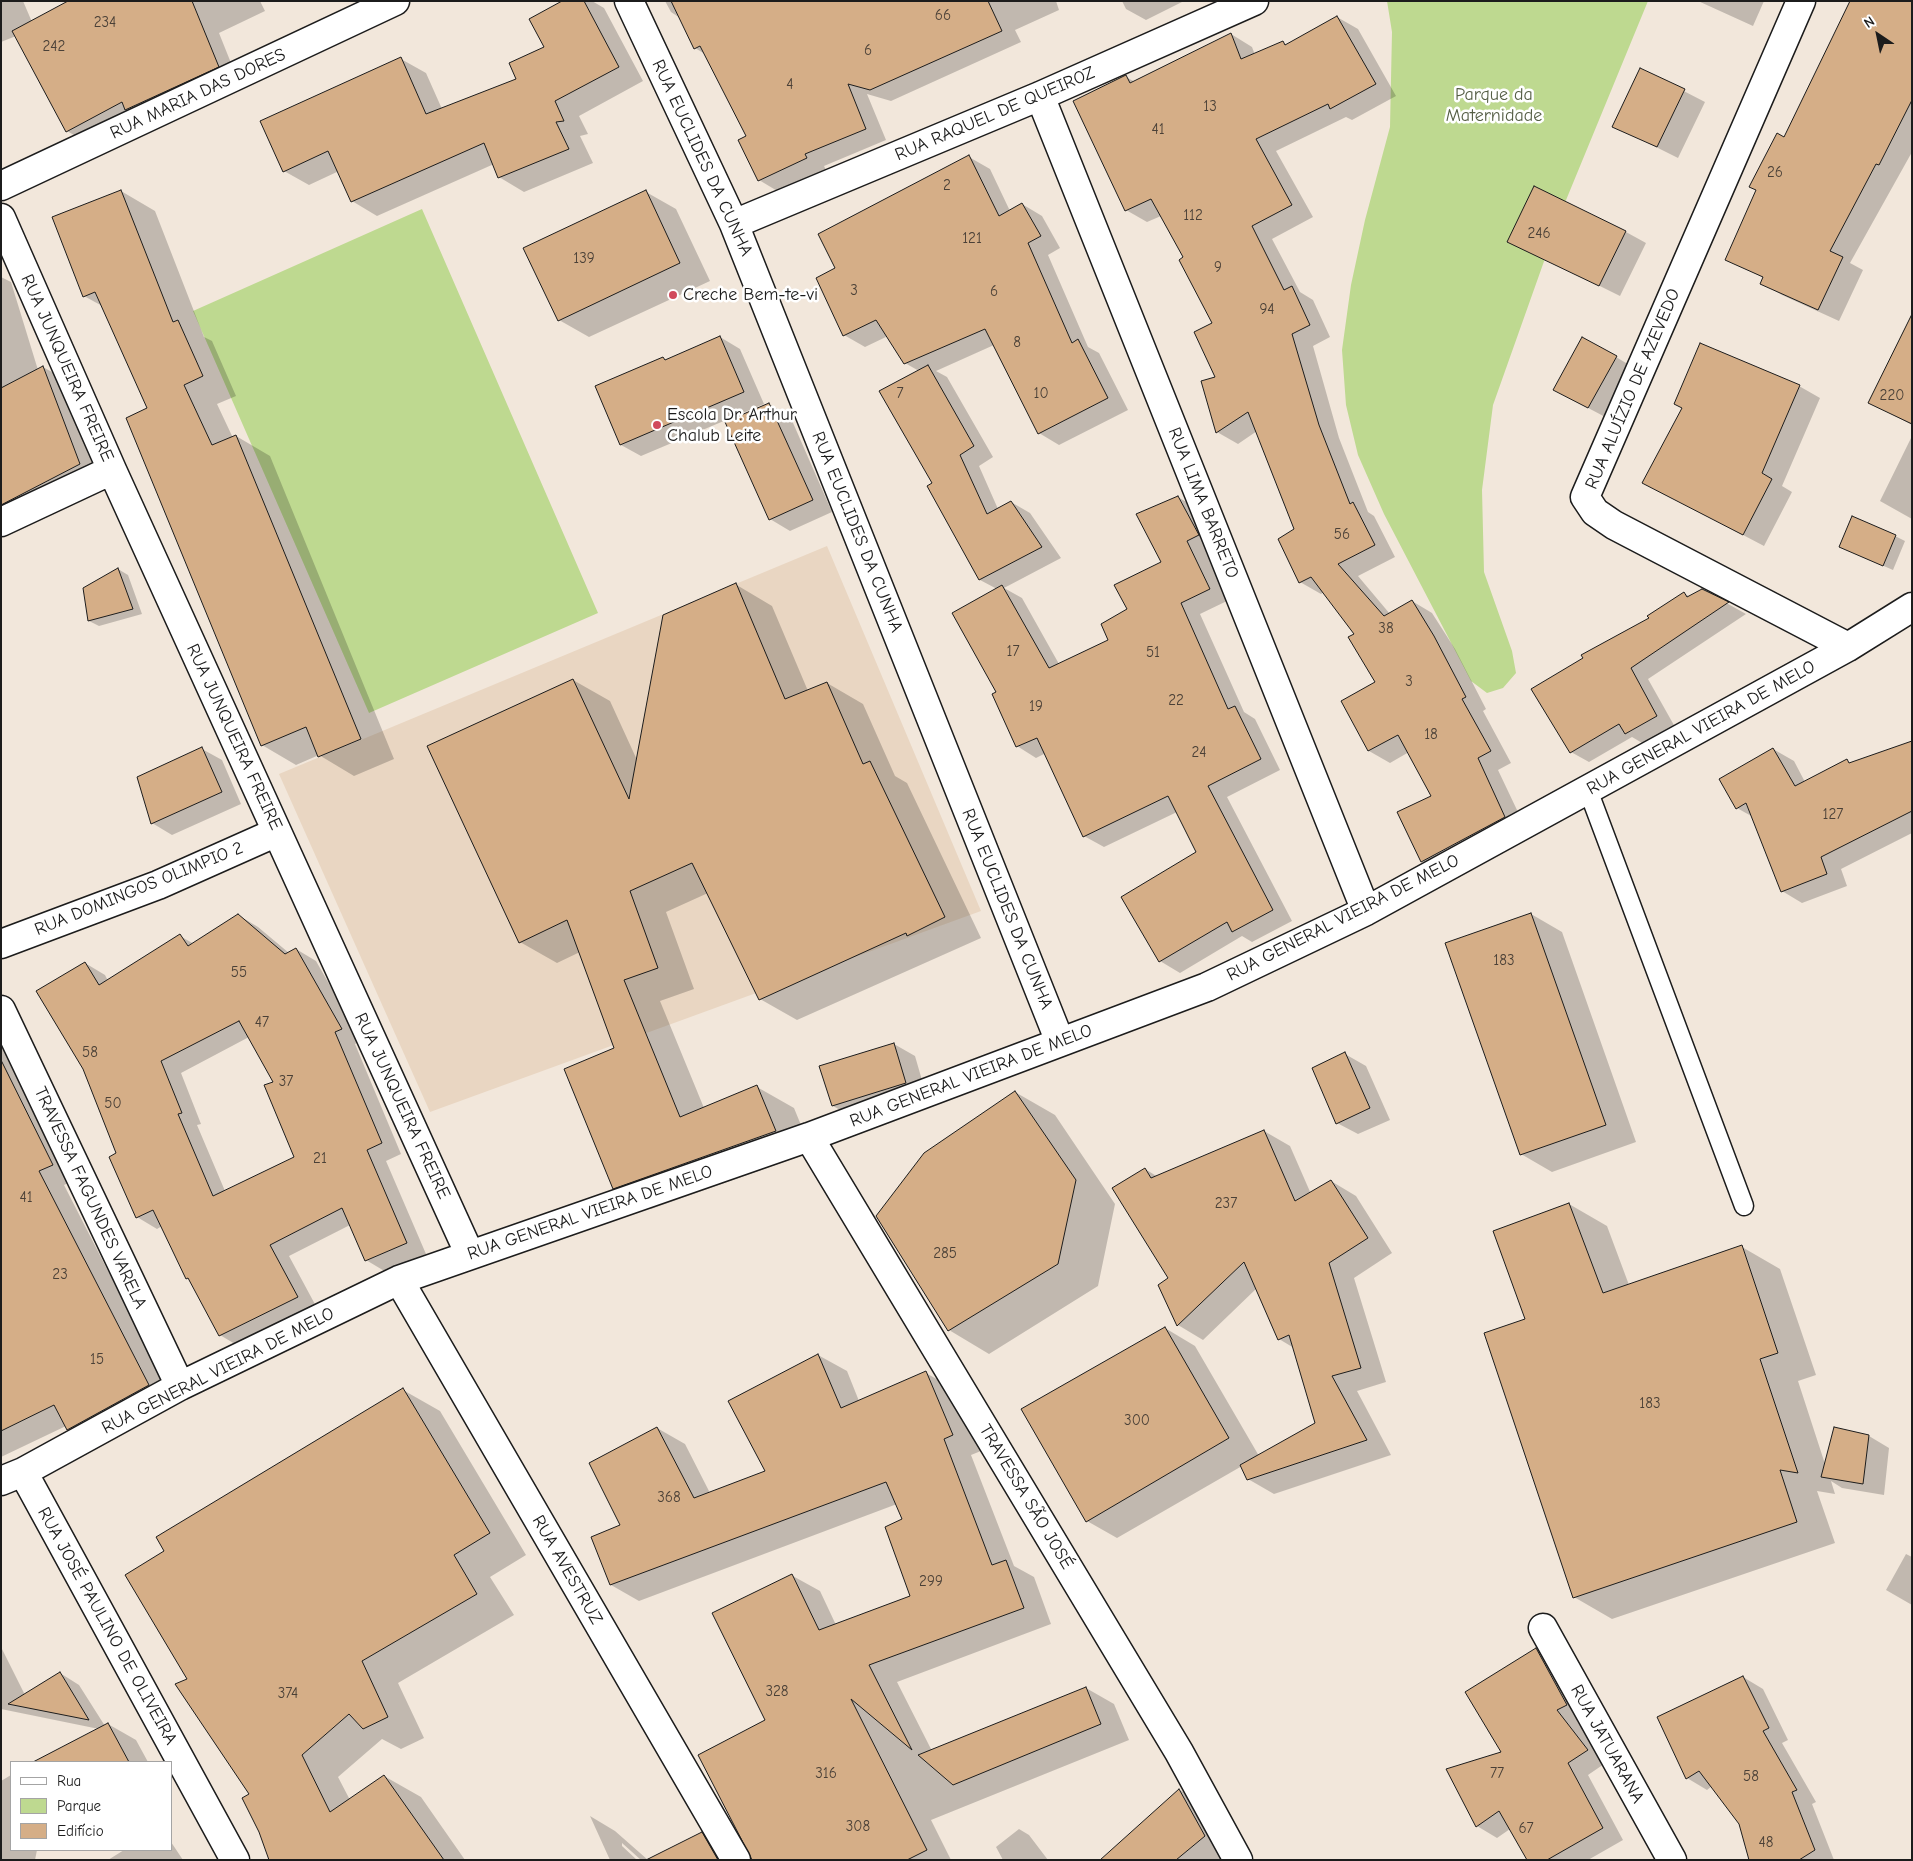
<!DOCTYPE html>
<meta charset="utf-8">
<style>
body{margin:0}
#map{position:relative;width:1913px;height:1861px;overflow:hidden;background:#f2e7db;font-family:"Comic Neue",sans-serif}
canvas{display:block}
.frame{position:absolute;inset:0;border:2px solid #1c1c1c;pointer-events:none}
.legend{position:absolute;left:10px;top:1761px;width:162px;height:90px;box-sizing:border-box;background:#fff;border:1px solid #a4a4a4;margin:0;padding:6px 9px;list-style:none;font-size:15px;color:#1c1c1c}
.legend li{display:flex;align-items:center;gap:10px;height:25px}
.legend b{width:25px;border:1px solid #a4a4a4}
.north{position:absolute;left:1853px;top:10px;width:50px;height:50px;-webkit-text-stroke:4px #fff;paint-order:stroke;rotate:326deg;font-size:14px;font-weight:700;line-height:20px;text-align:center;color:#1c1c1c}
.north::after{content:'';display:block;margin:auto;width:18px;height:22px;background:#1c1c1c;clip-path:polygon(50% 0,100% 100%,50% 72%,0 100%)}
</style>
<div id="map">
<canvas width="1913" height="1861"></canvas>
<div class="frame"></div>
<ul class="legend">
<li><b style="height:6px;background:#fff"></b>Rua</li>
<li><b style="height:14px;background:#bed990"></b>Parque</li>
<li><b style="height:14px;background:#d5ae87"></b>Edifício</li>
</ul>
<div class="north">N</div>
</div>
<script>
const c = document.querySelector('canvas').getContext('2d');
c.lineJoin = 'round';
function fill(path, color) { c.fillStyle = color; c.fill(path, 'evenodd'); }
const shape = rows => new Path2D(rows.map(r => 'M' + r).join(''));
function trace(path, color, width, dash) { c.strokeStyle = color; c.lineWidth = width; c.lineCap = dash ? 'butt' : 'round'; c.setLineDash(dash || []); c.stroke(path); }
function label(font, color, halo, rows, align = 'center') {
  c.font = font + ' "Comic Neue",sans-serif'; c.lineWidth = 5; c.setLineDash([]); c.textBaseline = 'middle'; c.strokeStyle = halo; c.fillStyle = color; for (const [text, x, y, turn = 0] of rows) {
    c.save(); c.translate(x, y); c.rotate((+turn || 0) * Math.PI / 180); c.textAlign = isNaN(turn) ? turn : align; if (halo) c.strokeText(text, 0, 0); c.fillText(text, 0, 0); c.restore();
  }
}
fill(shape([
 [827,546,981,911,430,1112,279,774]
]), '#e9d6c2');
fill(shape([
 [1387,1,1648,1,1564,205,1493,405,1482,490,1484,572,1512,651,1516,673,1503,688,1487,693,1471,681,1384,514,1358,455,1346,405,1342,350,1351,285,1365,220,1390,127,1392,32],
 [422,209,598,613,369,713,193,311]
]), '#bed990');
fill(shape([
 [1,1,23,1,32,22,71,1,260,1,265,11,219,33,237,78,86,142,67,131,16,36,1,42],
 [565,1,592,1,604,8,643,81,579,116,588,134,580,136,593,163,524,192,499,177,494,164,377,216,352,201,339,171,309,185,284,171,401,59,426,73,442,109,518,79,545,47],
 [665,1,1056,1,1059,10,1015,30,1021,42,891,101,867,94,886,140,824,166,826,170,779,192,759,180,748,136,705,54,695,48,680,18,671,12],
 [1122,1,1184,1,1146,20,1126,9],
 [1698,1,1764,1,1753,26],
 [1912,1,1912,152,1850,263,1863,270,1839,321,1782,295,1762,283,1764,278,1727,259,1784,138],
 [1337,17,1358,29,1396,96,1352,120,1346,117,1276,151,1313,217,1272,239,1300,292,1313,300,1330,337,1313,346,1339,438,1368,512,1374,516,1395,557,1358,576,1390,614,1412,601,1432,613,1455,649,1486,709,1483,711,1511,763,1498,770,1526,829,1443,873,1422,861,1433,797,1409,752,1390,763,1369,751,1377,683,1356,634,1324,592,1321,594,1300,582,1296,530,1257,431,1238,444,1217,432,1213,324,1185,258,1161,216,1147,222,1126,210,1126,77,1135,82,1231,34,1252,47,1255,55,1283,43,1287,45],
 [1641,69,1705,102,1678,158,1614,126],
 [969,157,990,169,1010,211,1022,204,1042,216,1060,248,1048,255,1088,347,1099,353,1128,410,1059,445,1039,433,994,345,936,371,947,377,993,457,979,466,998,509,1011,502,1030,513,1061,558,1004,588,1022,598,1059,664,1110,640,1128,609,1162,563,1178,497,1198,509,1218,547,1206,552,1229,600,1200,614,1244,712,1255,719,1280,770,1227,797,1292,921,1252,942,1242,936,1180,973,1160,961,1197,853,1177,812,1104,847,1084,836,1046,753,1036,758,1017,746,998,693,997,589,980,580,928,486,934,483,919,371,905,363,888,336,865,347,844,335,837,269],
 [121,191,155,211,204,337,212,341,236,396,217,404,233,438,236,436,270,456,394,759,354,776,319,755,296,765,262,745,149,409,104,307,84,296],
 [646,192,676,209,710,281,589,337,559,320],
 [1626,232,1646,243,1620,296,1509,241],
 [1,277,11,282,38,370,43,367,68,381,103,478,1,531],
 [1912,317,1912,425,1869,402],
 [720,337,740,349,764,404,641,456,621,445,663,358,667,361],
 [1616,357,1636,369,1609,419,1575,401],
 [1799,386,1820,398,1782,486,1792,492,1764,546,1644,483],
 [769,404,790,416,832,512,790,531,770,519],
 [1912,436,1912,519,1880,501],
 [1895,536,1905,541,1893,570,1840,547],
 [118,569,128,575,142,614,99,626,89,621],
 [735,584,772,606,808,691,827,683,863,704,895,776,907,783,981,938,797,1020,760,999,708,893,666,912,694,989,660,1001,704,1108,757,1087,794,1108,812,1152,651,1209,614,1188,615,1049,580,952,557,963,520,942,573,680,610,701,637,760],
 [1703,590,1746,614,1648,679,1675,727,1644,744,1632,737,1589,762,1571,752,1651,619,1684,593,1690,597],
 [1912,742,1912,833,1841,869,1847,886,1802,903,1782,891,1753,817,1737,808,1773,749,1794,761,1805,782,1846,761,1851,764],
 [202,749,222,760,241,804,172,835,152,823],
 [1531,914,1562,932,1636,1142,1552,1172,1521,1154],
 [238,915,258,927,289,953,296,949,316,961,361,1040,355,1044,401,1154,386,1161,426,1254,386,1272,366,1260,350,1225,289,1256,317,1308,240,1347,220,1335,192,1281,187,1278,162,1226,157,1229,137,1217,118,1154,85,963,105,975,108,981,180,936,194,944],
 [249,1037,274,1082,296,1157,225,1191,197,1125,201,1124,181,1073],
 [1,1026,77,1179,64,1185,174,1400,93,1444,66,1426,1,1457],
 [894,1044,915,1056,926,1094,853,1117,833,1106],
 [1345,1054,1366,1066,1390,1120,1358,1134,1337,1123],
 [1015,1092,1055,1115,1115,1204,1098,1286,989,1354,949,1330],
 [1264,1131,1290,1146,1311,1194,1331,1181,1356,1196,1392,1253,1354,1278,1386,1382,1357,1391,1391,1455,1274,1494,1248,1479,1242,1466,1117,1538,1087,1521,1165,1328,1195,1346,1259,1456,1317,1424,1294,1348,1279,1339,1257,1288,1203,1340,1178,1325,1170,1278,1145,1169,1158,1177],
 [1569,1204,1607,1226,1629,1285,1742,1247,1780,1269,1816,1375,1798,1381,1825,1464,1869,1436,1889,1448,1884,1495,1842,1488,1831,1481,1835,1494,1817,1491,1835,1543,1612,1619,1574,1597,1527,1320],
 [818,1355,847,1371,859,1401,926,1373,954,1389,981,1451,971,1455,1014,1566,1034,1577,1051,1624,897,1682,932,1751,1086,1688,1114,1704,1129,1740,931,1820,951,1860,753,1860,767,1721,791,1575,820,1591,836,1625,912,1596,903,1519,897,1504,639,1601,611,1585,622,1526,657,1428,685,1444,710,1493,767,1472],
 [403,1390,440,1411,526,1555,490,1577,514,1615,398,1683,424,1738,401,1749,382,1739,338,1777,350,1800,384,1776,421,1797,465,1860,271,1860,251,1795,188,1679,166,1551],
 [1906,1554,1912,1557,1912,1605,1886,1590],
 [1,1647,25,1695,60,1673,79,1685,105,1726,108,1724,136,1740,148,1762,36,1762,99,1729,1,1709],
 [1536,1649,1556,1661,1587,1717,1577,1721,1607,1762,1588,1775,1623,1840,1588,1860,1528,1860,1510,1829,1497,1838,1477,1826],
 [1743,1677,1763,1689,1788,1740,1782,1743,1816,1802,1812,1804,1834,1860,1750,1860,1740,1823,1712,1786,1707,1790,1687,1778],
 [11,1775,11,1850,37,1850,35,1860,1,1860,1,1781],
 [1180,1790,1210,1808,1227,1860,1102,1860],
 [590,1816,615,1831,648,1860,641,1860,622,1843,622,1846,637,1860,610,1860],
 [1019,1829,1029,1835,1048,1860,1003,1860,996,1847],
 [702,1834,730,1850,736,1860,649,1860],
 [171,1842,183,1860,108,1860,124,1850,171,1850]
]), '#0003');
const building = shape([
 [68,1,192,1,219,67,125,110,122,102,66,132,12,31,68,1],
 [562,1,584,1,619,67,555,101,564,121,556,122,569,149,498,178,484,143,351,202,328,151,283,172,260,121,401,57,426,114,516,79,509,63,544,47,529,19,562,1],
 [671,1,988,1,1002,31,870,90,848,84,866,129,805,154,807,158,758,181,738,140,746,136,700,46,694,49,671,1],
 [1850,1,1912,1,1912,100,1879,165,1876,164,1830,251,1843,257,1818,310,1760,284,1763,277,1725,260,1756,190,1749,187,1777,133,1784,137,1850,1],
 [1337,16,1376,84,1330,109,1328,104,1256,139,1292,205,1252,226,1284,290,1292,286,1310,325,1292,334,1319,425,1350,504,1353,502,1375,545,1338,564,1384,616,1412,600,1434,636,1466,697,1462,699,1491,751,1478,758,1505,817,1421,862,1397,812,1431,796,1398,735,1368,751,1341,701,1375,682,1348,637,1354,634,1311,577,1299,583,1278,539,1294,529,1248,412,1216,433,1201,381,1215,377,1194,332,1212,323,1179,260,1183,257,1151,199,1125,211,1073,101,1126,75,1130,83,1231,33,1241,59,1283,41,1285,45,1337,16],
 [1640,68,1685,89,1657,147,1612,127,1640,68],
 [969,155,999,216,1022,203,1041,236,1028,243,1072,343,1078,339,1108,398,1038,434,985,329,904,364,876,320,843,336,816,278,835,268,818,234,969,155],
 [1534,186,1626,231,1599,286,1507,242,1534,186],
 [121,190,173,322,178,320,203,376,184,385,212,445,236,435,361,739,318,757,306,727,261,746,126,418,147,408,95,292,83,297,52,217,121,190],
 [646,190,680,263,558,321,523,248,646,190],
 [1912,314,1912,424,1868,403,1912,314],
 [720,336,744,392,620,445,595,386,663,357,665,360,720,336],
 [1582,337,1617,356,1588,408,1553,390,1582,337],
 [1700,343,1800,385,1762,473,1772,479,1743,535,1642,483,1682,408,1674,404,1700,343],
 [928,365,974,446,960,455,987,514,1011,501,1042,547,979,580,927,486,932,483,879,391,928,365],
 [43,366,80,464,1,505,1,388,43,366],
 [769,403,813,500,769,520,725,422,769,403],
 [1178,496,1199,535,1187,541,1210,589,1181,603,1228,709,1235,706,1261,759,1208,786,1273,910,1232,932,1227,922,1159,962,1121,897,1196,852,1168,796,1083,837,1037,738,1016,747,992,694,996,692,952,613,1002,585,1049,668,1108,640,1101,624,1127,609,1114,585,1161,562,1136,514,1178,496],
 [1852,516,1896,535,1883,566,1839,547,1852,516],
 [118,568,133,609,88,621,83,588,118,568],
 [736,583,785,699,827,682,863,764,870,761,945,917,907,936,906,933,759,1000,692,863,630,891,658,968,624,980,680,1117,757,1085,776,1131,613,1189,564,1069,614,1048,567,920,519,943,427,746,573,679,629,799,663,615,736,583],
 [1702,589,1729,602,1631,668,1657,716,1625,734,1619,724,1570,753,1531,689,1583,658,1581,655,1649,618,1647,616,1684,592,1687,597,1702,589],
 [1912,741,1912,811,1821,857,1827,874,1781,892,1746,803,1736,809,1719,779,1773,748,1795,786,1847,759,1849,763,1912,741],
 [202,747,222,792,151,824,137,777,202,747],
 [1531,913,1606,1125,1520,1155,1445,943,1531,913],
 [238,914,285,954,296,948,342,1029,335,1032,382,1143,367,1150,407,1243,365,1261,342,1208,270,1245,298,1297,219,1336,188,1278,186,1279,153,1210,136,1218,109,1157,116,1153,83,1069,36,991,85,962,99,985,180,934,188,946,238,914],
 [239,1021,273,1082,264,1085,294,1157,213,1196,178,1114,182,1113,161,1061,239,1021],
 [894,1043,906,1083,832,1106,819,1066,894,1043],
 [1345,1052,1370,1108,1336,1124,1312,1068,1345,1052],
 [1,1060,53,1165,39,1171,149,1385,67,1430,54,1405,1,1431,1,1060],
 [1015,1091,1076,1180,1058,1264,948,1331,876,1216,924,1153,1015,1091],
 [1264,1130,1295,1201,1331,1180,1368,1238,1329,1263,1361,1368,1332,1376,1367,1440,1247,1480,1240,1465,1315,1423,1289,1335,1278,1340,1244,1262,1177,1326,1158,1285,1168,1278,1112,1188,1145,1168,1151,1178,1264,1130],
 [1569,1203,1603,1293,1742,1245,1778,1353,1760,1359,1798,1473,1780,1470,1797,1522,1573,1598,1484,1333,1525,1319,1493,1231,1569,1203],
 [1165,1327,1229,1438,1086,1522,1021,1409,1165,1327],
 [818,1354,841,1408,926,1371,953,1435,944,1439,992,1565,1006,1560,1024,1608,869,1665,912,1750,851,1699,927,1850,907,1860,752,1860,698,1755,765,1720,712,1613,792,1574,819,1630,910,1596,885,1527,902,1519,886,1482,610,1585,591,1537,620,1525,589,1463,657,1427,694,1498,765,1471,728,1401,818,1354],
 [403,1388,490,1533,454,1555,477,1594,362,1661,388,1717,363,1729,349,1714,302,1755,330,1812,384,1775,444,1860,269,1860,259,1832,242,1798,249,1794,175,1684,187,1679,125,1575,164,1551,156,1537,403,1388],
 [1834,1427,1869,1435,1863,1484,1821,1477,1834,1427],
 [1536,1648,1567,1705,1557,1710,1588,1750,1568,1763,1603,1828,1547,1860,1527,1860,1499,1811,1476,1827,1446,1769,1501,1752,1465,1692,1536,1648],
 [60,1672,89,1720,8,1704,60,1672],
 [1743,1676,1769,1728,1763,1731,1797,1790,1792,1792,1815,1850,1799,1860,1749,1860,1739,1824,1699,1771,1686,1779,1657,1717,1743,1676],
 [1086,1687,1101,1724,953,1785,918,1755,1086,1687],
 [108,1723,129,1762,33,1762,108,1723],
 [1179,1789,1205,1836,1176,1860,1100,1860,1179,1789],
 [702,1832,718,1860,646,1860,702,1832]
]);
fill(building, '#d5ae87');
trace(building, '#1c1c1c', 1);
const lane = shape([
 [1588,790,1744,1206]
]);
const street = shape([
 [629,1,734,224,1060,1042],
 [1801,1,1585,497,1595,512,1614,525,1848,647],
 [1040,96,1366,911],
 [1,186,395,1],
 [1,218,112,470,470,1255],
 [734,224,1040,96,1254,1],
 [1,522,112,470],
 [1,944,158,885,277,832],
 [1,1010,180,1386],
 [809,1137,1179,1752,1238,1860],
 [399,1280,736,1860],
 [23,1472,235,1860],
 [1,1481,23,1472,180,1386,399,1280,809,1137,1207,987,1366,911,1848,647,1912,607],
 [1543,1628,1672,1860]
]);
trace(lane, '#1c1c1c', 21);
trace(street, '#1c1c1c', 31);
trace(lane, '#fff', 18);
trace(street, '#fff', 28);
for (const [x, y, r, color] of [
 [673,295,5,"#d1495b"],
 [657,425,5,"#d1495b"]
]) { const dot = new Path2D(); dot.arc(x, y, r, 0, 2 * Math.PI); c.fillStyle = color; c.fill(dot); trace(dot, '#fff', 2); }
label('15px', '#4a4037', null, [
 ["66",943,16],
 ["234",105,23],
 ["242",54,47],
 ["6",868,51],
 ["4",790,85],
 ["13",1210,107],
 ["41",1158,130],
 ["26",1775,173],
 ["2",947,186],
 ["112",1193,216],
 ["246",1539,234],
 ["121",972,239],
 ["139",584,259],
 ["9",1218,268],
 ["3",854,291],
 ["6",994,292],
 ["94",1267,310],
 ["8",1017,343],
 ["7",900,394],
 ["10",1041,394],
 ["220",1892,396],
 ["56",1342,535],
 ["38",1386,629],
 ["17",1013,652],
 ["51",1153,653],
 ["3",1409,682],
 ["22",1176,701],
 ["19",1036,707],
 ["18",1431,735],
 ["24",1199,753],
 ["127",1833,815],
 ["183",1504,961],
 ["55",239,973],
 ["47",262,1023],
 ["58",90,1053],
 ["37",286,1082],
 ["50",113,1104],
 ["21",320,1159],
 ["41",26,1198],
 ["237",1226,1204],
 ["285",945,1254],
 ["23",60,1275],
 ["15",97,1360],
 ["183",1650,1404],
 ["300",1137,1421],
 ["368",669,1498],
 ["299",931,1582],
 ["328",777,1692],
 ["374",288,1694],
 ["316",826,1774],
 ["77",1497,1774],
 ["58",1751,1777],
 ["308",858,1827],
 ["67",1526,1829],
 ["48",1766,1843]
]);
label('18px', '#1c1c1c', '#fff', [
 ["RUA MARIA DAS DORES",198,94,-25],
 ["RUA RAQUEL DE QUEIROZ",995,114,-23],
 ["RUA EUCLIDES DA CUNHA",702,158,65],
 ["RUA JUNQUEIRA FREIRE",67,368,66],
 ["RUA ALUÍZIO DE AZEVEDO",1633,389,-67],
 ["RUA LIMA BARRETO",1203,503,68],
 ["RUA EUCLIDES DA CUNHA",857,532,68],
 ["RUA GENERAL VIEIRA DE MELO",1701,728,-29],
 ["RUA JUNQUEIRA FREIRE",234,737,65],
 ["RUA DOMINGOS OLIMPIO 2",139,889,-22],
 ["RUA EUCLIDES DA CUNHA",1007,909,68],
 ["RUA GENERAL VIEIRA DE MELO",1343,918,-27],
 ["RUA GENERAL VIEIRA DE MELO",971,1076,-21],
 ["RUA JUNQUEIRA FREIRE",402,1106,65],
 ["TRAVESSA FAGUNDES VARELA",90,1198,65],
 ["RUA GENERAL VIEIRA DE MELO",590,1213,-19],
 ["RUA GENERAL VIEIRA DE MELO",218,1371,-27],
 ["TRAVESSA SÃO JOSÉ",1026,1497,59],
 ["RUA AVESTRUZ",567,1570,60],
 ["RUA JOSÉ PAULINO DE OLIVEIRA",107,1626,61],
 ["RUA JATUARANA",1607,1744,61]
]);
label('18px', '#555e45', '#fff', [
 ["Parque da",1494,95],
 ["Maternidade",1494,116]
]);
label('18px', '#1c1c1c', '#fff', [
 ["Creche Bem-te-vi",683,295],
 ["Escola Dr. Arthur",667,415],
 ["Chalub Leite",667,436]
], 'left');
</script>
